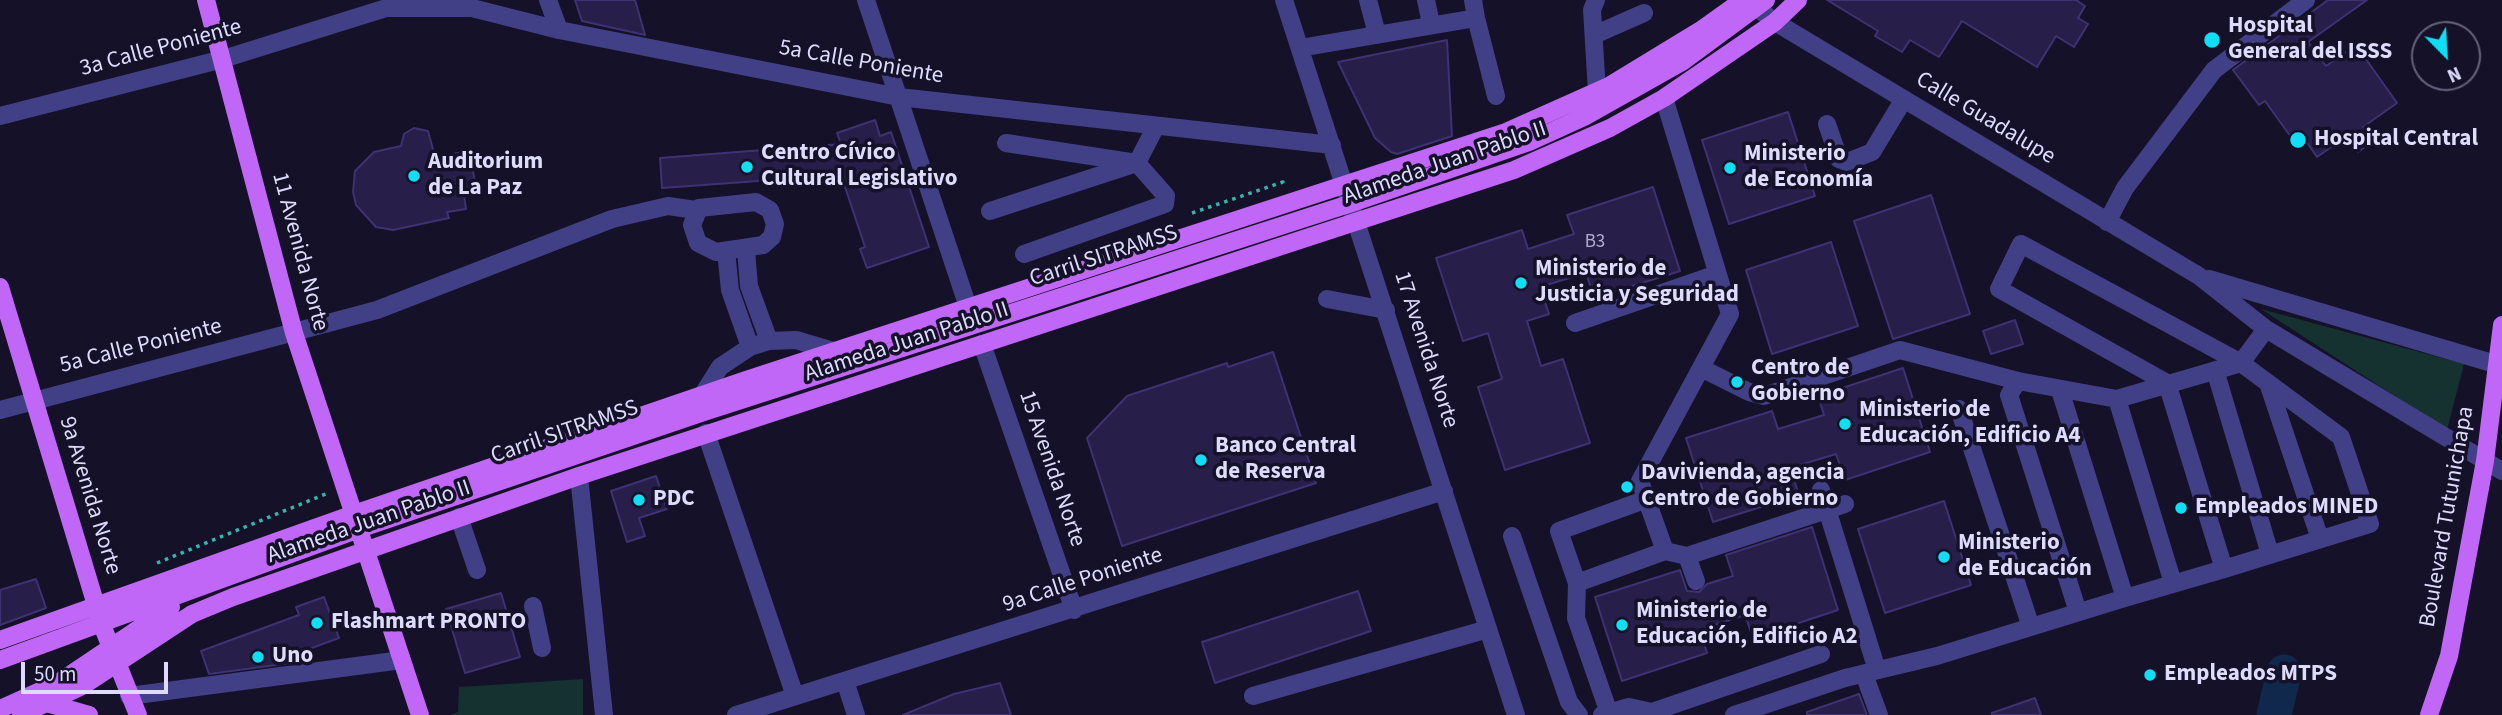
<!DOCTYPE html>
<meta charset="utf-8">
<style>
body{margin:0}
#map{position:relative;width:2502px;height:715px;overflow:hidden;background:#151128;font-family:"Source Sans 3",sans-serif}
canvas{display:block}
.north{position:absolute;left:2411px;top:21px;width:70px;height:70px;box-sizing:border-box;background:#151128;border:2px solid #65627d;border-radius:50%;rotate:156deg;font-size:19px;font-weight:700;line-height:28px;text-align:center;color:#dedbfd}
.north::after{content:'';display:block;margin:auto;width:24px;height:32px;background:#10def4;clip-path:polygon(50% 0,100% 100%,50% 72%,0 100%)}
.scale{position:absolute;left:21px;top:662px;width:147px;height:32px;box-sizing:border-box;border:4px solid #dedbfd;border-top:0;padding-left:9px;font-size:21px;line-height:24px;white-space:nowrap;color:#dedbfd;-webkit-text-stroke:5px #151128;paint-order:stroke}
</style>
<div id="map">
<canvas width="2502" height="715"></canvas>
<div class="north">N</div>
<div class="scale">50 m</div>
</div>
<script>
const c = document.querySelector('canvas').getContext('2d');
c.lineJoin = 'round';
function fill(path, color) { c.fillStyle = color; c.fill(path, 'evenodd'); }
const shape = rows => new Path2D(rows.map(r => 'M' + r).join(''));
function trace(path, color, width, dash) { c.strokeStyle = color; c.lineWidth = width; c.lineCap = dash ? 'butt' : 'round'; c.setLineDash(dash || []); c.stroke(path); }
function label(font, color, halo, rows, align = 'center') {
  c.font = font + ' "Source Sans 3",sans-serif'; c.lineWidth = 7; c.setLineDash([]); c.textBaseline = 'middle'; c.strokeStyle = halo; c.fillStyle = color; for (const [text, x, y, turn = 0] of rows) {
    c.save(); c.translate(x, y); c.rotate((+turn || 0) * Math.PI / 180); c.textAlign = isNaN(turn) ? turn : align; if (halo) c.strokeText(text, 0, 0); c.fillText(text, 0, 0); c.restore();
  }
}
fill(shape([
 [2261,309,2464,364,2447,430],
 [583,679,583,715,450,715,458,712,459,687]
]), '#153231');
trace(shape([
 [2274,715,2284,672]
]), '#11284d', 35);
const building = shape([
 [575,0,635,0,645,35,582,21,575,0],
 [1827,0,2076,0,2085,6,2078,18,2088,24,2074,47,2056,36,2037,67,1962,21,1939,57,1910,40,1902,52,1875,36,1878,31,1827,0],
 [2328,0,2367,0,2308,42,2326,66,2356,45,2397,103,2363,127,2373,141,2358,152,2347,136,2317,157,2304,138,2296,144,2265,101,2259,105,2233,70,2328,0],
 [1447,40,1452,136,1397,154,1391,152,1375,138,1338,62,1447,40],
 [1788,112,1815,196,1729,224,1702,140,1788,112],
 [875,120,880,136,891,132,929,247,867,268,860,249,865,247,841,175,662,188,660,158,841,144,837,133,875,120],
 [414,128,428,131,435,157,469,151,476,187,463,189,466,209,447,212,449,218,393,230,376,227,356,205,353,192,355,171,374,152,401,146,404,134,414,128],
 [1653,187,1680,271,1594,298,1586,273,1540,287,1549,314,1527,321,1541,366,1563,359,1590,443,1505,470,1478,387,1502,379,1493,350,1488,333,1463,341,1436,258,1522,230,1528,249,1574,234,1567,215,1653,187],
 [1931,195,1970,314,1893,339,1854,221,1931,195],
 [1831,242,1858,326,1772,354,1746,270,1831,242],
 [2015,320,2023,344,1991,354,1983,331,2015,320],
 [1273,352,1316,483,1122,546,1087,438,1127,396,1227,363,1228,367,1273,352],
 [1903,368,1930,452,1845,480,1836,454,1790,468,1799,495,1713,522,1686,438,1772,411,1778,429,1824,415,1818,396,1903,368],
 [656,476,667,509,639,518,645,536,627,542,611,491,656,476],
 [1944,501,1971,585,1885,613,1858,529,1944,501],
 [1812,527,1838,610,1753,638,1745,615,1700,630,1707,653,1622,681,1595,597,1680,570,1687,591,1699,592,1707,584,1733,576,1726,555,1812,527],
 [36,579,46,608,0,625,0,590,36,579],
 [1358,591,1371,631,1215,683,1202,642,1358,591],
 [501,593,520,657,465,673,446,609,501,593],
 [324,597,339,638,309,649,313,660,209,674,201,651,299,615,296,607,324,597],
 [1000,683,1011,715,903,715,954,694,1000,683],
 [1859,694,1867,715,1807,715,1807,712,1859,694],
 [2035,698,2041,715,1992,715,1992,713,2035,698]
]);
fill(building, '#271e49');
trace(building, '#3e3273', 2);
trace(shape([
 [1192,213,1283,182,1284,187],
 [157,563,328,493]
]), '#36b6ad', 3.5, [3.5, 5]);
trace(shape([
 [548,0,559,30],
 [866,0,968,307],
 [1284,0,1516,715],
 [1368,0,1377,34],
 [1426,0,1431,24],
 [1473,0,1476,18],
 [1596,0,1592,10,1597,92],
 [1747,0,1775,22,2199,276,2266,329,2502,471],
 [387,8,472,8,559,30,899,97,1332,145],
 [1594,35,1644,13],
 [1300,48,1476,18,1496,96],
 [1664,98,1730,314,1640,481,1665,551],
 [0,116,223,59,396,5],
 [1827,124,1839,159,1847,162,1872,152,1904,99],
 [1006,143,1137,163,1166,196,1165,204,1024,254],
 [756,202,770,210,775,224,772,237,763,245,716,252,698,243,692,225,699,208,756,202],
 [990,211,1137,163,1156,126],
 [2107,222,2125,188,2214,70,2306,0],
 [746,250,749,286,769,341],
 [726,251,730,290,750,347],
 [2209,279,2502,366],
 [1327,299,1386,310],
 [1575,323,1717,274],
 [982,344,1074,610],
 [1701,368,1749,392,1764,396,1900,350,2018,381],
 [2215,370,2270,554],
 [2268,383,2320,539],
 [2060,390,2125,598],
 [703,394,720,367,750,347,769,341,796,340,833,351],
 [2117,399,2173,583],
 [1959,409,2031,627],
 [0,410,377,310,612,219,668,206,696,210],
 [706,433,795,696],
 [579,476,604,715],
 [1821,490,1877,670],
 [459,517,477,570],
 [1512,536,1569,702,1579,715],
 [1687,556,1696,581],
 [1577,583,1665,551,1687,556,1845,504],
 [533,606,542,648],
 [2078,612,2009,395,2018,381,2117,399,2241,363,2266,329],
 [1864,674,1879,715],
 [845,681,856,715],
 [129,696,402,660],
 [1253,696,1488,629],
 [1609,713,1576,618,1577,583,1559,531,1647,499],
 [736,715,1444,491],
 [1602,715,1629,707,1652,712,1821,654],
 [1734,715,1845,678,1937,656,2125,598,2224,569,2370,524,2341,437,2241,363,2021,244,1999,289,2167,383,2224,569]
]), '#413f85', 18);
trace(shape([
 [206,0,294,333,420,715],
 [0,287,102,625,138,715],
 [0,640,354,514,746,380,1506,132,1609,86,1701,30,1743,0],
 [0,660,359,529,704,412,1352,203,1529,142,1586,116,1682,62,1766,0],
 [50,704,89,715],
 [0,709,58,683,171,607],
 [21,715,84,685,192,614,233,597,579,476,1514,170,1610,128,1664,98,1775,22,1798,0],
 [2429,715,2449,656,2485,461,2502,325]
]), '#c167f8', 18);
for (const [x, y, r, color] of [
 [2212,40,9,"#10def4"],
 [2298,140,9,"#10def4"],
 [747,167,7,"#10def4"],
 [1730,168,7,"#10def4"],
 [414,176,7,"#10def4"],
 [1521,283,7,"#10def4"],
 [1737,382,7,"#10def4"],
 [1845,424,7,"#10def4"],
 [1201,460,7,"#10def4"],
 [1627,487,7,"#10def4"],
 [639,500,7,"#10def4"],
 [2181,508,7,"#10def4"],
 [1944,557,7,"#10def4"],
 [317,623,7,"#10def4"],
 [1622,625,7,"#10def4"],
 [258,657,7,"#10def4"],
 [2150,675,7,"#10def4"]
]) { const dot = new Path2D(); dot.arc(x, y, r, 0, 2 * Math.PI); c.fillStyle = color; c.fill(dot); trace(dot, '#151128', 2.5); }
label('19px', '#b0acd0', null, [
 ["B3",1595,243]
]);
label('bold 23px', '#dedbfd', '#151128', [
 ["Hospital",2228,27],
 ["General del ISSS",2228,53],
 ["Hospital Central",2314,140],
 ["Centro Cívico",761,154],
 ["Cultural Legislativo",761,180],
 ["Ministerio",1744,155],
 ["de Economía",1744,181],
 ["Auditorium",428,163],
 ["de La Paz",428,189],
 ["Ministerio de",1535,270],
 ["Justicia y Seguridad",1535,296],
 ["Centro de",1751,369],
 ["Gobierno",1751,395],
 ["Ministerio de",1859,411],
 ["Educación, Edificio A4",1859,437],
 ["Banco Central",1215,447],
 ["de Reserva",1215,473],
 ["Davivienda, agencia",1641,474],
 ["Centro de Gobierno",1641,500],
 ["PDC",653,500],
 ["Empleados MINED",2195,508],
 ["Ministerio",1958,544],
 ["de Educación",1958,570],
 ["Ministerio de",1636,612],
 ["Educación, Edificio A2",1636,638],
 ["Flashmart PRONTO",331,623],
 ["Uno",272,657],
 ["Empleados MTPS",2164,675]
], 'left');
label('23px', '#dedbfd', '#151128', [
 ["3a Calle Poniente",161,49,-15],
 ["5a Calle Poniente",861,63,10],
 ["Calle Guadalupe",1985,119,31],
 ["Alameda Juan Pablo II",1445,164,-19],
 ["11 Avenida Norte",299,252,75],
 ["Carril SITRAMSS",1104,257,-18],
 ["Alameda Juan Pablo II",907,343,-18],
 ["5a Calle Poniente",141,347,-14],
 ["17 Avenida Norte",1425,350,72],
 ["Carril SITRAMSS",565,433,-19],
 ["15 Avenida Norte",1051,469,71],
 ["9a Avenida Norte",89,496,73],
 ["Boulevard Tutunichapa",2448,517,-80],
 ["Alameda Juan Pablo II",369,523,-19],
 ["9a Calle Poniente",1083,581,-18]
]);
</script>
